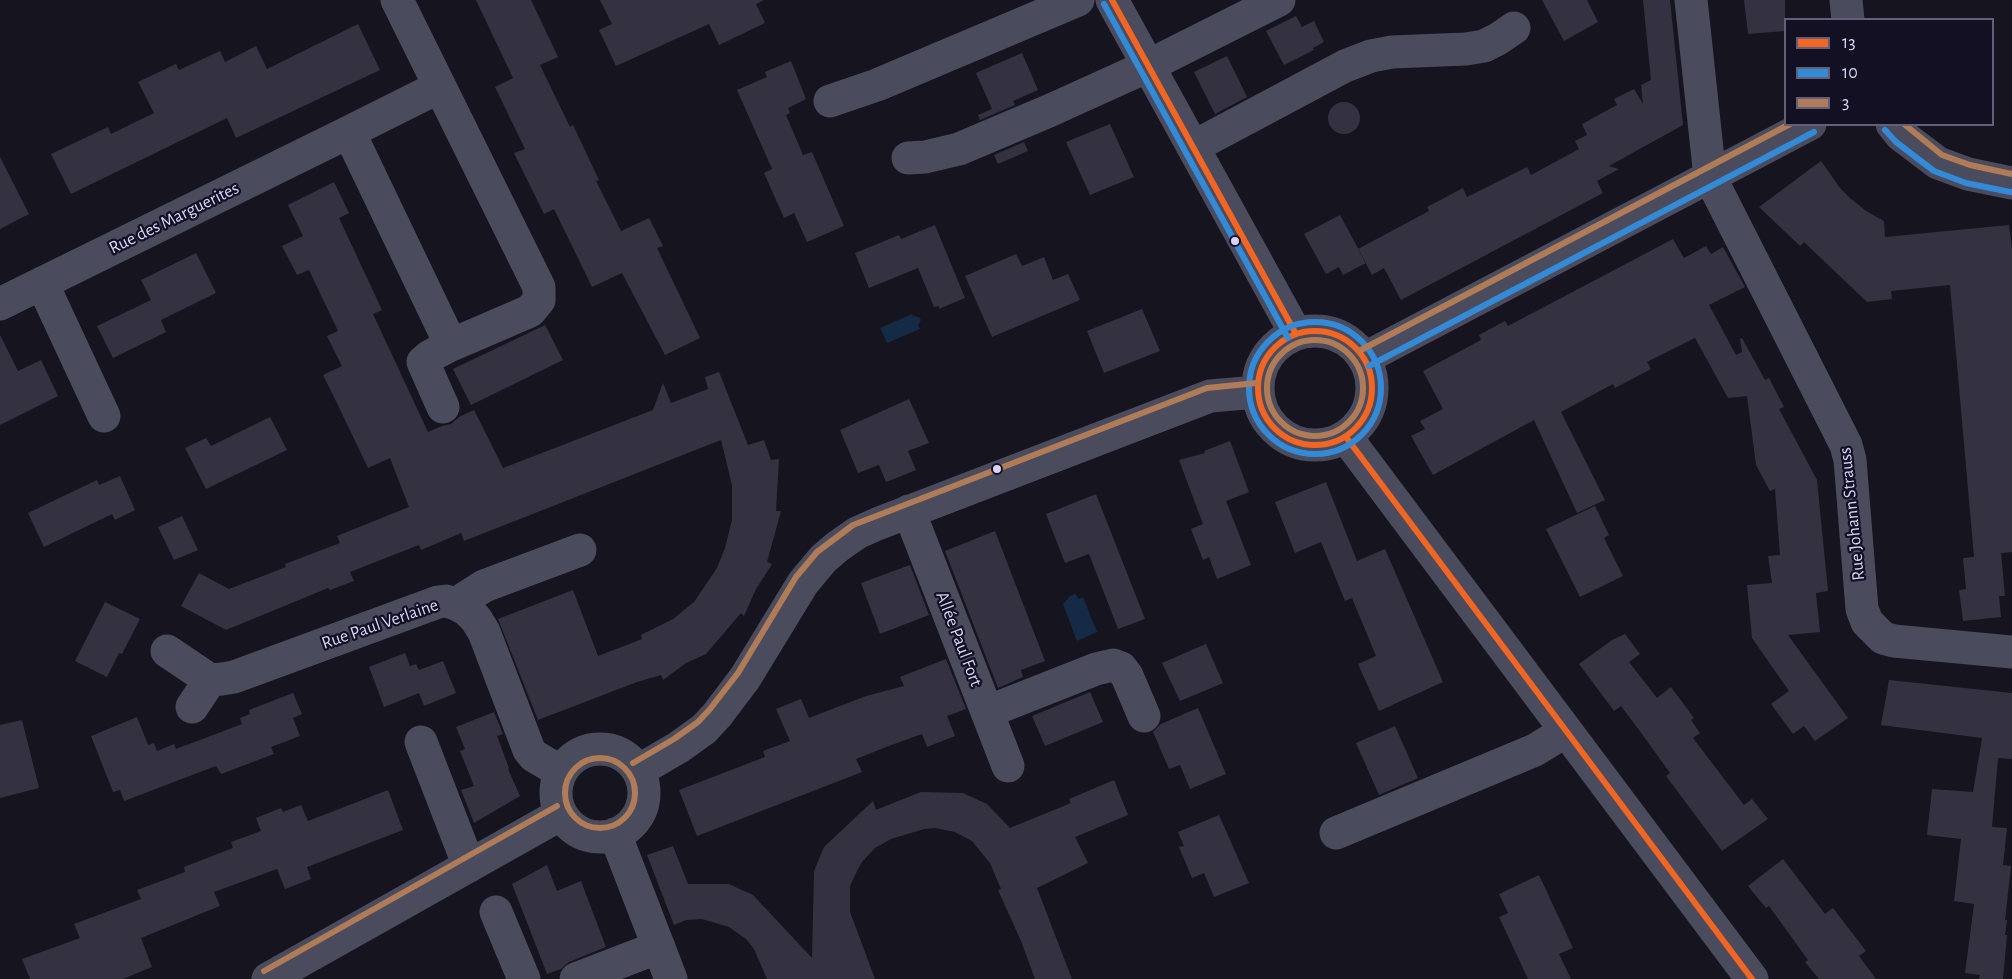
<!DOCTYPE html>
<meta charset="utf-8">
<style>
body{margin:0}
#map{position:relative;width:2012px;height:979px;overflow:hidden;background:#16141e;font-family:"Alegreya Sans",sans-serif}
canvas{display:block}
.legend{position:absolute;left:1784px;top:18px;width:210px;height:108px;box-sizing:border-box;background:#121022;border:2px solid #615f79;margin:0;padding:8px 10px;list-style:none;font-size:18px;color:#d7d5fb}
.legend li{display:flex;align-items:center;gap:12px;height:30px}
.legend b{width:30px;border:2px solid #615f79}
</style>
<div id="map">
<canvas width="2012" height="979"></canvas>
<ul class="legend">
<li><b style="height:8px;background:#f26522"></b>13</li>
<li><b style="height:8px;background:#338bd7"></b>10</li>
<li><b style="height:8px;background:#b07c57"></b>3</li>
</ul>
</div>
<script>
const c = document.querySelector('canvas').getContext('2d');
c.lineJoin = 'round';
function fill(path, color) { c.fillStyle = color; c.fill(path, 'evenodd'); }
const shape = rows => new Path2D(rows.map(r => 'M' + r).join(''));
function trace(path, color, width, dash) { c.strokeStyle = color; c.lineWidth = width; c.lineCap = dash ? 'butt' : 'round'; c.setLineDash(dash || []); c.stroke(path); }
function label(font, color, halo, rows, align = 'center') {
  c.font = font + ' "Alegreya Sans",sans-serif'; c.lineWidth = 4.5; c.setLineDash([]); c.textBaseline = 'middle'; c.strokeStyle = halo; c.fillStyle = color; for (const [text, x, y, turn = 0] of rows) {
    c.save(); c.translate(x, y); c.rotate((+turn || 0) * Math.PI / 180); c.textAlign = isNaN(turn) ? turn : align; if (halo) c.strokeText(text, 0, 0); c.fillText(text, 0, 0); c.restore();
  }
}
fill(shape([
 [912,314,913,316,919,317,921,320,918,325,920,329,887,343,880,328],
 [1075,594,1079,599,1083,597,1097,632,1077,641,1063,604,1070,596]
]), '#152a44');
fill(shape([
 [476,0,531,0,558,57,540,65,570,127,573,125,599,180,596,181,621,231,649,218,663,246,657,248,700,338,665,355,622,273,592,287,554,209,544,214,514,153,525,149,495,87,513,78],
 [600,0,764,0,756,4,765,23,719,45,709,24,616,66,599,30,612,24],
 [1542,0,1587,0,1598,22,1564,41],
 [1643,0,1670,0,1683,125,1609,166,1619,169,1597,181,1603,193,1401,300,1384,268,1372,275,1358,249,1429,211,1427,207,1463,188,1467,197,1527,167,1531,175,1579,149,1575,141,1587,135,1582,124,1617,105,1614,99,1634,89,1643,104,1641,85,1651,80],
 [1744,0,1785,0,1785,31,1748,34],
 [1296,16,1302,27,1314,21,1324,42,1313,48,1314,50,1284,65,1266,31],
 [358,24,380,70,236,138,227,118,71,194,51,154,108,127,111,134,154,113,138,82,176,64,179,70,220,51,225,62,256,46,267,69],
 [1022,53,1038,90,1013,101,1015,105,980,120,978,115,992,109,976,73],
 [1227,56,1247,97,1215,114,1194,72],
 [791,61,806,99,788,108,790,113,786,115,803,155,812,152,844,226,807,242,794,213,784,218,764,173,772,169,737,90,767,77,765,72],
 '1328 118a16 16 0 1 1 32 0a16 16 0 1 1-32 0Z',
 [1110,124,1134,177,1090,195,1066,142],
 [1024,142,1028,151,998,164,994,155],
 [0,157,29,214,0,229],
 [1821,161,1840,188,1850,198,1866,211,1884,221,1885,237,2009,225,2012,248,2012,552,2001,553,2005,596,1999,596,2001,617,1963,621,1959,590,1966,589,1963,558,1974,557,1950,285,1891,291,1892,299,1867,302,1804,242,1800,246,1759,207],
 [334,182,349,213,339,218,382,310,373,314,428,432,442,426,451,424,459,417,474,410,503,468,653,410,663,383,671,403,708,389,705,377,719,372,748,445,764,440,771,460,779,459,776,511,781,511,767,562,772,564,756,589,744,616,741,613,706,654,686,663,663,680,661,675,637,682,538,720,498,619,573,590,598,656,642,639,641,635,673,619,694,602,717,568,725,548,732,520,732,485,721,440,464,541,461,533,421,550,419,545,350,572,354,581,330,590,328,588,226,630,181,606,199,573,229,589,286,567,285,564,340,543,337,536,409,507,390,458,368,468,334,397,323,375,342,366,327,336,338,331,309,270,297,275,282,246,303,236,288,205],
 [1340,215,1366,263,1343,275,1339,267,1326,274,1304,234],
 [935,225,965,298,939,309,939,306,934,307,918,268,869,288,855,253,899,235,901,239],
 [1673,239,1684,258,1706,246,1711,254,1723,247,1745,287,1709,305,1736,355,1742,352,1740,339,1742,338,1765,380,1769,378,1784,407,1779,409,1817,480,1828,591,1816,593,1820,632,1788,635,1848,718,1815,741,1804,726,1793,734,1771,704,1789,691,1752,638,1747,585,1772,583,1768,556,1780,555,1775,489,1770,491,1756,465,1747,396,1728,398,1695,338,1647,362,1651,369,1615,388,1613,384,1561,412,1605,500,1577,513,1534,420,1433,475,1411,436,1425,429,1420,421,1443,409,1423,371,1481,340,1479,335,1505,321,1508,326],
 [196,253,216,293,161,320,166,332,113,358,97,326,151,300,141,280],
 [1016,254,1022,266,1044,257,1053,280,1068,274,1080,300,992,337,965,276],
 [1142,309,1160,351,1104,373,1087,331],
 [545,325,563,360,471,405,453,369],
 [0,335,18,371,41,360,58,396,0,425],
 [909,399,929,443,908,451,916,470,886,482,879,465,858,473,840,430],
 [270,417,287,450,206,489,185,448,206,438,211,446],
 [1230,441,1249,492,1226,501,1251,565,1217,579,1209,557,1203,560,1191,529,1203,524,1179,460,1205,453,1204,451],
 [120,476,135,510,115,520,112,514,44,547,28,513,97,480,99,485],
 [1326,482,1357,561,1385,549,1443,682,1379,711,1358,664,1376,656,1352,598,1345,601,1321,542,1295,553,1275,502],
 [1096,494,1145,619,1118,629,1089,554,1065,563,1046,514],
 [1595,506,1609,535,1604,538,1623,576,1580,597,1546,529],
 [182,516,198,550,174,560,158,527],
 [995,531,1045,661,1021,670,1023,677,998,688,945,551],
 [910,565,929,615,880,634,861,583],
 [105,602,140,619,122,654,119,653,107,677,75,661],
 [1625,634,1640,654,1629,662,1657,698,1671,687,1694,718,1691,720,1700,733,1693,738,1744,805,1752,799,1768,819,1722,851,1666,776,1670,773,1642,734,1621,706,1614,711,1579,664,1612,640],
 [1206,644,1223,683,1180,701,1162,663],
 [405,653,410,666,416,664,419,670,443,661,456,693,424,706,419,693,384,707,369,667],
 [946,659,966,709,947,716,955,736,927,747,922,734,886,747,856,759,862,772,697,836,679,790,765,757,763,751,790,741,776,709,801,699,809,718,866,696,904,686,900,677],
 [1889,680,2012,693,2012,759,1998,758,1992,827,2007,828,2003,865,2011,866,2005,920,2007,920,2005,935,2007,935,2003,979,1979,979,1980,975,1965,973,1974,904,1954,901,1961,839,1927,835,1932,789,1973,792,1982,738,1881,725],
 [1090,692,1103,722,1045,746,1032,716],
 [293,693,302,714,293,718,300,736,271,747,274,754,221,774,216,766,124,801,120,790,113,792,91,736,137,717,148,745,154,743,157,751,174,744,176,749,242,724,240,718,250,714,249,710],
 [1198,708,1226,774,1190,789,1180,765,1169,769,1153,732,1161,724],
 [494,712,503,734,497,736,509,768,508,769,520,796,474,823,461,790,474,786,460,751,465,749,456,727],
 [22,720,39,788,0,798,0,725],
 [1395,726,1418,778,1379,795,1356,743],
 [1114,780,1128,815,1075,837,1088,863,1037,888,1072,979,1035,979,1021,941,998,890,1001,889,990,863,972,841,955,832,935,828,924,829,891,839,875,848,862,862,857,871,850,886,850,912,875,979,767,979,754,949,746,939,729,927,702,919,686,920,674,925,647,855,673,846,688,884,729,884,753,895,812,958,814,871,824,847,873,801,876,810,921,792,963,793,987,804,1010,828,1071,803,1069,799],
 [388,790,403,830,307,867,311,879,285,889,277,869,214,892,220,906,141,938,152,967,123,979,30,979,22,959,80,938,74,924,141,899,137,890,185,872,184,867,233,848,231,842,261,831,256,818,281,808,283,812,301,805,308,821],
 [1219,815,1249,883,1214,897,1204,873,1192,878,1179,847,1184,846,1178,832],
 [1783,859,1825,914,1833,908,1866,951,1859,956,1876,979,1819,979,1805,962,1808,960,1769,906,1766,908,1748,886],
 [547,865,557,891,581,881,606,947,569,962,561,969,547,974,512,884],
 [1539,875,1573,948,1559,954,1571,979,1528,979,1499,917,1508,913,1499,894]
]), '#343240');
trace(shape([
 [1112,0,1296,334],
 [1691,0,1710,177,1846,445,1850,460,1862,609,1867,622,1883,638,1894,641,2012,652],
 [1846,0,1848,20],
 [830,101,877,85,1078,0],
 [1892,124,1901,135,1938,163,1968,174,2012,183],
 [349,132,439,87],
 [1193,147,1345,66,1371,56,1392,52,1466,49,1484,46,1498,39,1514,28],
 [908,158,925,157,959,149,1051,110,1148,66,1279,0],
 [42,283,104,416],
 [0,304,349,132,451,345,530,311,539,300,539,287,397,0],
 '1258 388a57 57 0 1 1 114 0a57 57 0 1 1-114 0Z',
 [1365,358,1810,124],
 [443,407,423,362,430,356,451,345],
 [1346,437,1752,979],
 [909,511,1008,766],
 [456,604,484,586,580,550],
 [167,651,210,680,222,679,234,677,438,602,446,601,456,604,467,610,476,619,484,632,529,750,534,756,561,772],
 [192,707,210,680],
 [987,712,1096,669,1113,665,1121,668,1127,676,1144,716],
 [421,742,469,866],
 '556 793a44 44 0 1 1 88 0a44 44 0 1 1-88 0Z',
 [638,771,679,747,704,729,717,715,745,678,803,583,823,559,837,547,857,533,877,524,1210,396,1257,392],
 [1336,833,1535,750,1566,731],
 [615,834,671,979],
 [496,912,524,979],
 [268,979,561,814],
 [576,979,659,947]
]), '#4b4b5e', 33);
trace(shape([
 [1112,0,1296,334],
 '1258 388a57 57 0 1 1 114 0a57 57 0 1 1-114 0Z',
 [1346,437,1752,979]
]), '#f26522', 6);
trace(shape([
 [1104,4,1288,338],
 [1885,130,1896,142,1934,171,1966,183,2010,192],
 '1249 388a66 66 0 1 1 132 0a66 66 0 1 1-132 0Z',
 [1369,366,1814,132]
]), '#338bd7', 6);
trace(shape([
 [1904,124,1942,155,1970,165,2012,174],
 '1267 388a48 48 0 1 1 96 0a48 48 0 1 1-96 0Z',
 [1361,350,1790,124],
 '565 793a35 35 0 1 1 70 0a35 35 0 1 1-70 0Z',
 [633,763,674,739,698,722,710,709,738,673,796,577,817,552,853,525,1207,388,1256,383],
 [264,971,557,806]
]), '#b07c57', 6);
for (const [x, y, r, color] of [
 [1235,241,5,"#d7d5fb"],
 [997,469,5,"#d7d5fb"]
]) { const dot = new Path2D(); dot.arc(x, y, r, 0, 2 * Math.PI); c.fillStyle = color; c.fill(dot); trace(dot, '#121022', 2); }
label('18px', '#d7d5fb', '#121022', [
 ["Rue des Marguerites",174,218,-26],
 ["Rue Johann Strauss",1852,514,-96],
 ["Rue Paul Verlaine",380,624,-19],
 ["Allée Paul Fort",959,639,69]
]);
</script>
